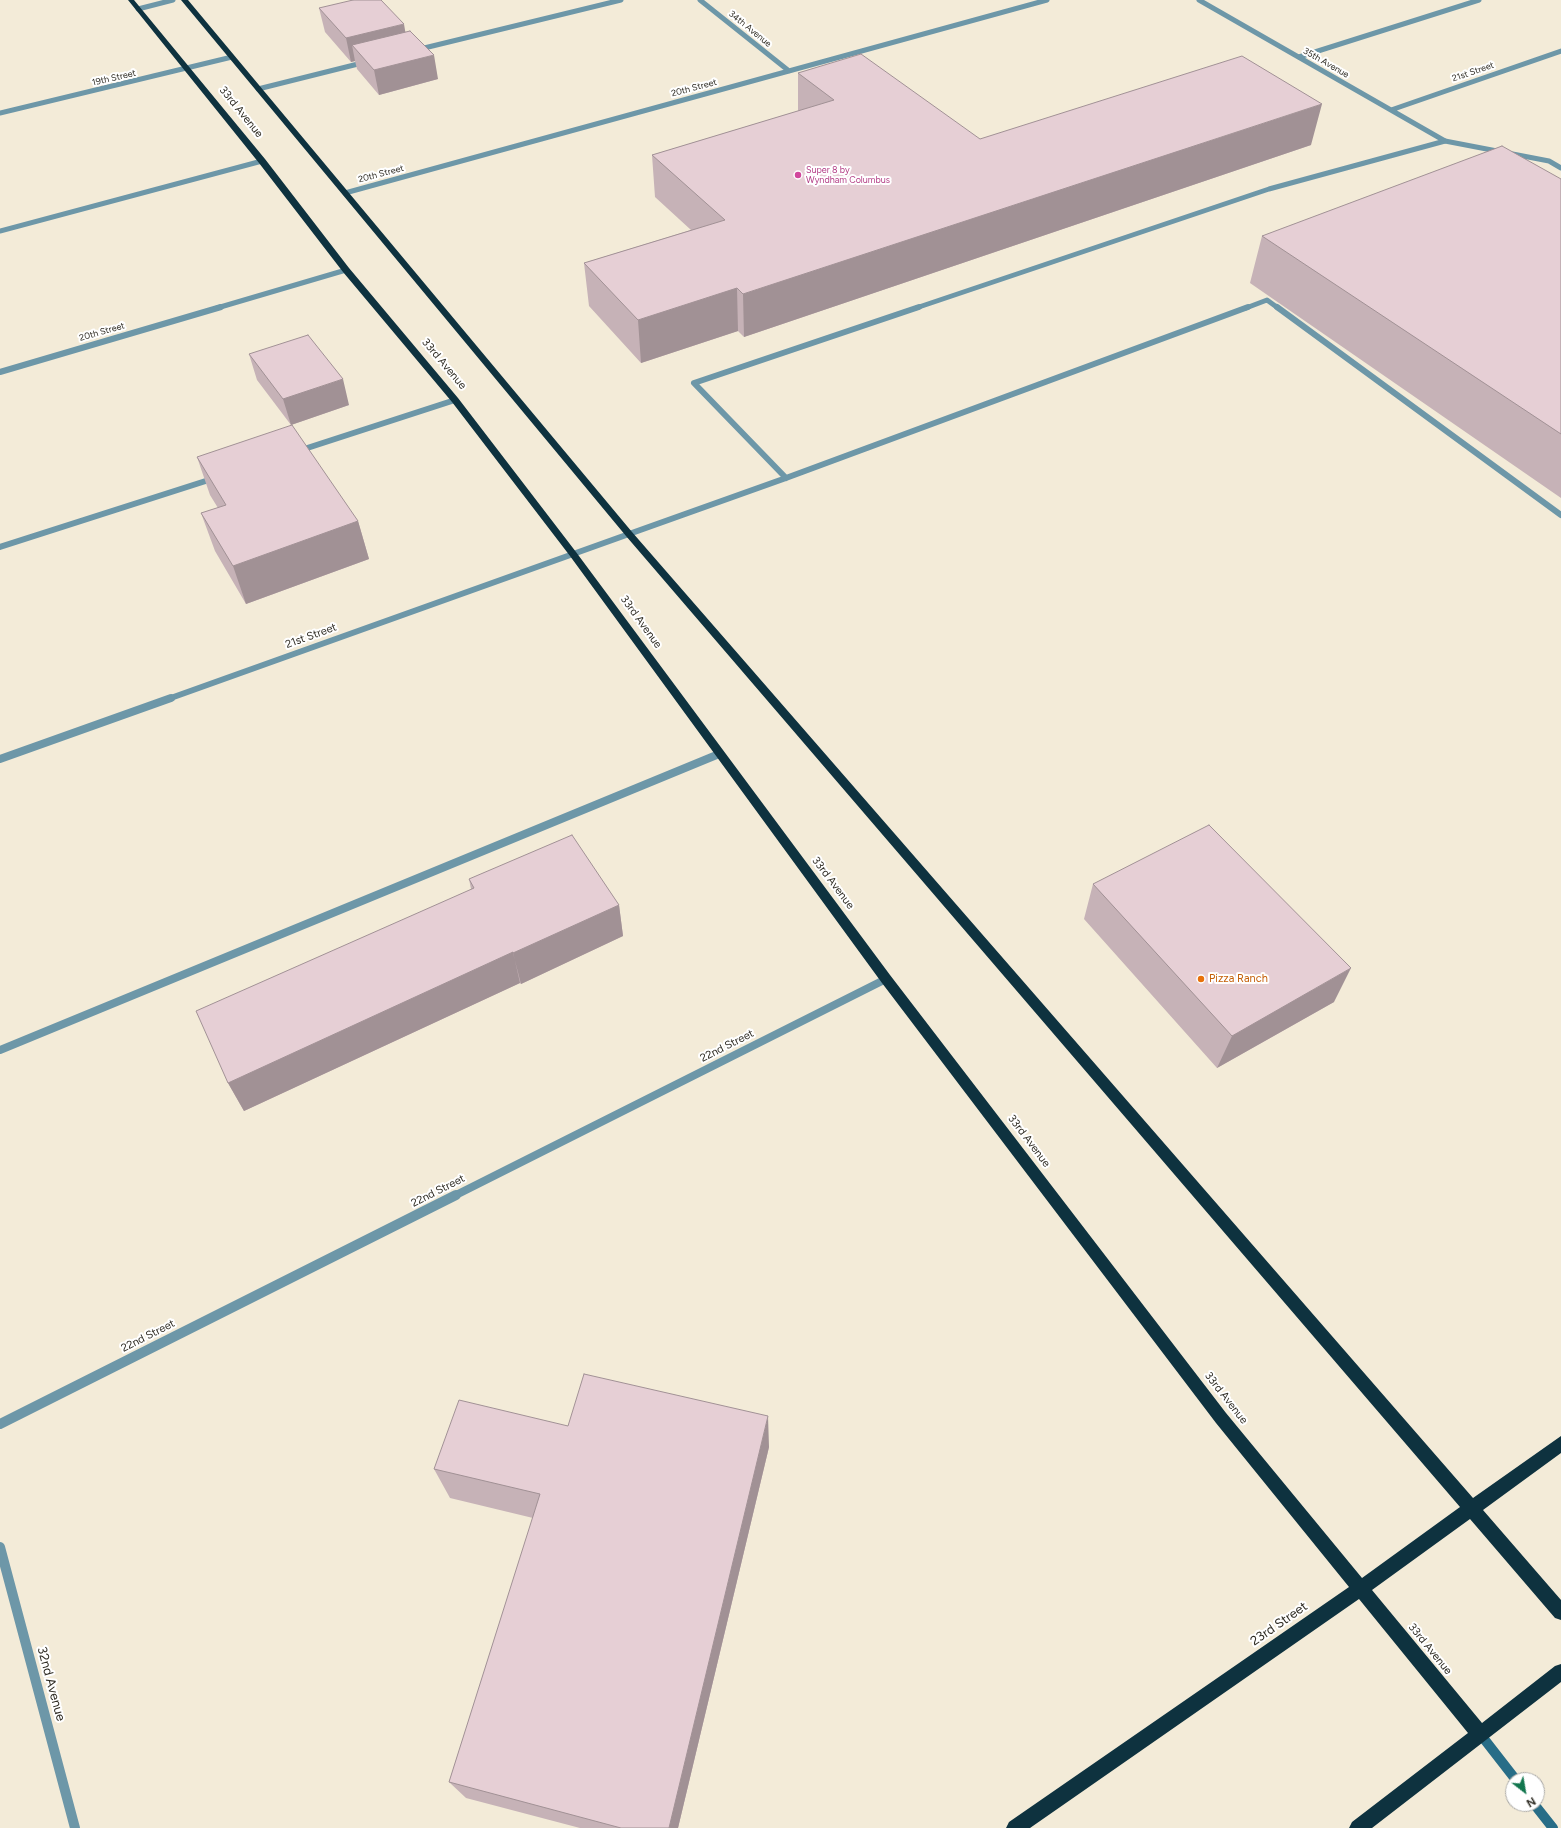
<!DOCTYPE html>
<style>
body{margin:0}
#map{position:relative;width:1561px;height:1828px;overflow:hidden;background:#f3ebd8;font-family:Figtree,sans-serif}
canvas{display:block}
.north{position:absolute;left:1505px;top:1772px;width:40px;height:40px;box-sizing:border-box;background:#fff;border:1px solid #acaba8;border-radius:50%;rotate:149deg;font-size:11px;font-weight:700;line-height:16px;text-align:center;color:#302d25}
.north::after{content:'';display:block;margin:auto;width:14px;height:18px;background:#12764e;clip-path:polygon(50% 0,100% 100%,50% 72%,0 100%)}
</style>
<div id="map">
<canvas width="1561" height="1828"></canvas>
<div class="north">N</div>
</div>
<script>
const c = document.querySelector('canvas').getContext('2d');
c.lineJoin = 'round';
const shape = rows => new Path2D(rows.map(r => 'M' + r).join(''));
function trace(path, color, width, dash) { c.strokeStyle = color; c.lineWidth = width; c.lineCap = dash ? 'butt' : 'round'; c.setLineDash(dash || []); c.stroke(path); }
function fill(path, color) { c.fillStyle = color; c.fill(path, 'evenodd'); }
function label(font, color, halo, rows, align = 'center') {
  c.font = font + ' Figtree,sans-serif'; c.lineWidth = 4; c.setLineDash([]); c.textBaseline = 'middle'; c.strokeStyle = halo; c.fillStyle = color; for (const [text, x, y, turn = 0] of rows) {
    c.save(); c.translate(x, y); c.rotate((+turn || 0) * Math.PI / 180); c.textAlign = isNaN(turn) ? turn : align; if (halo) c.strokeText(text, 0, 0); c.fillText(text, 0, 0); c.restore();
  }
}
trace(shape([
 [416,50,621,0],
 [1299,57,1479,0],
 [258,89,366,62],
 [0,231,262,161],
 [916,308,1269,189,1445,141,1549,161,1561,168],
 [1246,308,1267,300,1278,308]
]), '#6d97a8', 5);
trace(shape([
 [1277,307,1561,515],
 [298,451,455,400],
 [786,478,694,383,919,307],
 [629,534,786,478,1248,307],
 [0,547,215,478]
]), '#6d97a8', 6);
trace(shape([
 [0,1050,719,754]
]), '#6d97a8', 8);
trace(shape([
 [700,0,789,71],
 [1199,0,1445,141],
 [138,9,173,0],
 [1391,110,1561,51],
 [0,113,232,57],
 [345,193,1047,0],
 [217,308,346,270]
]), '#6d97a8', 5);
trace(shape([
 [0,372,221,307],
 [168,699,629,534]
]), '#6d97a8', 6);
trace(shape([
 [0,759,171,698],
 [454,1196,886,979]
]), '#6d97a8', 8);
trace(shape([
 [0,1424,456,1195],
 [0,1547,75,1828]
]), '#6d97a8', 10);
trace(shape([
 [1481,1735,1516,1780],
 [1534,1804,1553,1828]
]), '#286d87', 10);
fill(shape([
 [128,0,134,0,265,159,349,268,458,398,576,552,890,975,1226,1413,1362,1578,1460,1507,626,536,181,0,188,0,632,532,1473,1498,1561,1436,1561,1453,1483,1510,1561,1600,1561,1620,1555,1618,1470,1519,1372,1590,1482,1723,1555,1666,1561,1664,1561,1682,1372,1828,1349,1828,1352,1822,1468,1733,1359,1599,1030,1828,1006,1828,1009,1822,1349,1587,1216,1423,882,983,570,556,452,402,343,272,259,163,128,0]
]), '#0e323f');
fill(shape([
 [319,8,406,32,438,79,379,95,357,69,355,61,351,62,325,32],
 [798,73,980,139,1311,145,744,337,738,331,641,363,589,306,584,263,691,230,655,197,652,155,798,111],
 [1561,179,1561,498,1250,283,1262,236],
 [249,354,349,405,291,425,257,380],
 [197,457,358,521,369,559,246,604,215,551,201,513,218,508,210,495],
 [469,879,619,905,623,936,521,984,520,983,244,1111,228,1083,471,889],
 [1093,884,1334,1002,1217,1068,1084,919],
 [568,1426,769,1447,678,1828,580,1828,466,1798,449,1782,533,1518,450,1498,434,1469]
]), '#c6b2b7');
fill(shape([
 [404,24,408,48,352,45,355,61,351,62,346,38],
 [434,55,438,79,379,95,374,70],
 [1322,104,1311,145,744,337,743,294],
 [737,288,738,331,641,363,638,320],
 [343,379,349,405,291,425,283,399],
 [358,521,369,559,246,604,233,566],
 [619,905,623,936,521,984,513,953],
 [513,952,520,983,244,1111,228,1083],
 [1351,968,1334,1002,1217,1068,1232,1036],
 [768,1416,769,1447,678,1828,669,1828]
]), '#a19195');
const building = shape([
 [353,0,381,0,404,24,346,38,319,8,353,0],
 [410,31,434,55,374,70,352,45,410,31],
 [861,54,980,139,1242,56,1322,104,743,294,737,288,638,320,584,263,725,220,652,155,834,100,798,73,861,54],
 [1502,146,1561,179,1561,434,1262,236,1502,146],
 [308,335,343,379,283,399,249,354,308,335],
 [292,425,358,521,233,566,201,513,226,505,197,457,292,425],
 [1209,825,1351,968,1232,1036,1093,884,1209,825],
 [572,835,619,905,513,953,513,952,228,1083,196,1011,474,888,469,879,572,835],
 [584,1374,768,1416,669,1828,621,1828,449,1782,540,1494,434,1469,459,1400,568,1426,584,1374]
]);
fill(building, '#e6cfd5');
trace(building, '#a19195', 1);
for (const [x, y, r, color] of [
 [798,175,4,"#d1479c"],
 [1201,979,4,"#e8710a"]
]) { const dot = new Path2D(); dot.arc(x, y, r, 0, 2 * Math.PI); c.fillStyle = color; c.fill(dot); trace(dot, '#fff', 1.5); }
label('9px', '#302d25', '#fff', [
 ["34th Avenue",750,29,39],
 ["35th Avenue",1326,63,30],
 ["21st Street",1473,72,-19],
 ["19th Street",114,78,-13],
 ["20th Street",694,88,-15],
 ["20th Street",381,174,-15],
 ["20th Street",102,332,-16]
]);
label('9px', '#b23c85', '#fff', [
 ["Super 8 by",806,170],
 ["Wyndham Columbus",806,180]
], 'left');
label('11px', '#302d25', '#fff', [
 ["33rd Avenue",241,112,51],
 ["33rd Avenue",444,364,50],
 ["33rd Avenue",641,622,54],
 ["21st Street",311,636,-20],
 ["33rd Avenue",833,883,53],
 ["22nd Street",727,1046,-27],
 ["33rd Avenue",1029,1141,53],
 ["22nd Street",438,1191,-27],
 ["22nd Street",148,1336,-27],
 ["33rd Avenue",1226,1398,52],
 ["33rd Avenue",1430,1649,51]
]);
label('11px', '#c56008', '#fff', [
 ["Pizza Ranch",1209,979]
], 'left');
label('13px', '#302d25', '#fff', [
 ["23rd Street",1279,1624,-35],
 ["32nd Avenue",51,1684,75]
]);
</script>
